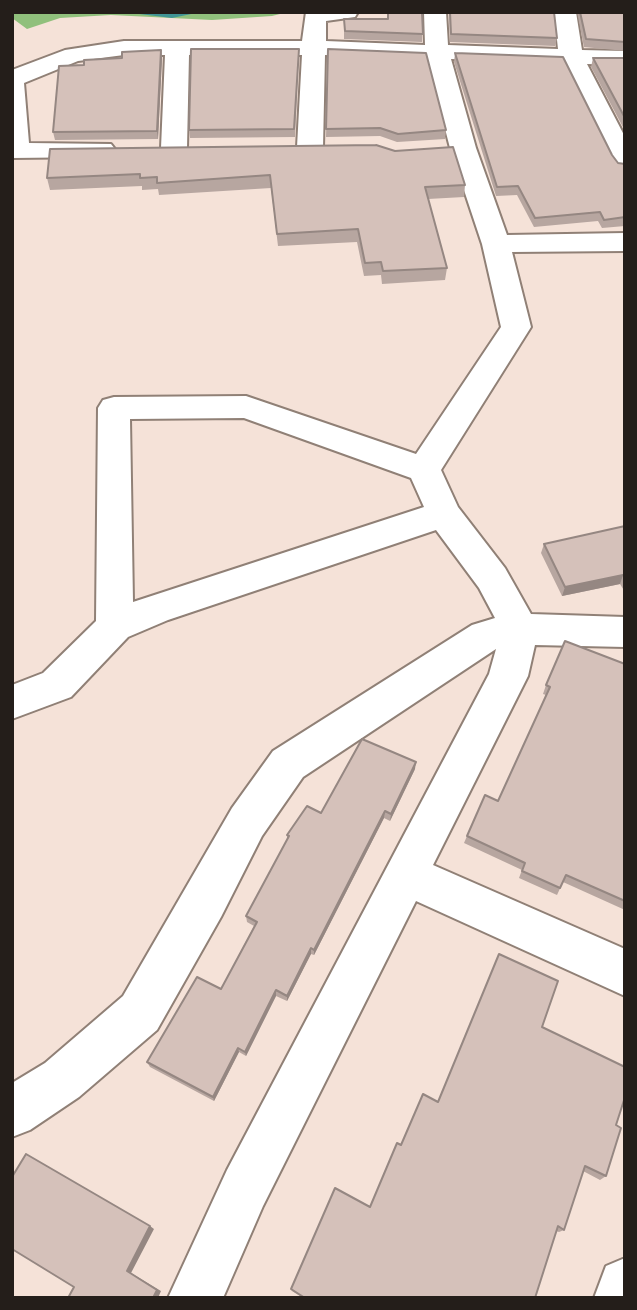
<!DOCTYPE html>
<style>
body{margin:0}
#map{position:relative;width:637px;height:1310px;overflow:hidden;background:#f5e2d8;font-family:"Varela Round",sans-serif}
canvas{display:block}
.frame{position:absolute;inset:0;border:14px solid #241e1a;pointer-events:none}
</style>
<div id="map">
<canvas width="637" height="1310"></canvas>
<div class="frame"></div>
</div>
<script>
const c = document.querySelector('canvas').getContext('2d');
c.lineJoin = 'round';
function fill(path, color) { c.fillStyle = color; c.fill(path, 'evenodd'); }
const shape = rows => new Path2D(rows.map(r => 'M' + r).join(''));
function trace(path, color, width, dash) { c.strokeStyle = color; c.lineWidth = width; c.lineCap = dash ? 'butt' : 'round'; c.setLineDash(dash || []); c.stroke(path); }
fill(shape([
 [12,12,288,12,272,16,212,20,111,15,60,18,27,29,12,18]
]), '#90c07c');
fill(shape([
 [123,12,172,14,201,12,172,18,123,12]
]), '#409494');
const minor = shape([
 [306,12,358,12,355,17,326,21,326,41,425,45,424,12,446,12,448,45,558,49,554,12,576,12,582,50,625,51,625,65,587,64,625,137,625,171,616,169,612,163,563,63,451,59,476,148,507,235,625,233,625,251,512,252,531,327,441,470,458,507,505,568,531,614,625,617,625,647,535,645,528,676,433,865,625,949,625,996,416,901,263,1206,223,1298,168,1298,227,1170,489,674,496,649,303,777,262,836,221,917,157,1030,79,1097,30,1130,12,1137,12,1083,45,1063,123,996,232,808,273,751,472,625,495,618,479,588,436,530,168,620,128,637,71,697,12,719,12,685,43,673,96,621,98,408,103,400,114,397,246,396,416,454,501,327,482,244,450,148,427,59,325,55,323,147,319,152,310,155,301,152,297,147,302,55,189,55,187,148,183,153,174,156,165,153,161,148,165,55,124,55,78,61,24,83,29,143,111,144,115,149,111,154,102,157,12,158,12,70,65,50,124,41,302,41,306,12],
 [244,418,411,478,424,507,133,602,130,419,244,418],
 [625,1258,625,1298,594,1298,606,1266,625,1258]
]);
trace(minor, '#908076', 4);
fill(minor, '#fff');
fill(shape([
 [387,12,422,12,422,42,344,39,344,19,387,19],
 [449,12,554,12,557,38,555,46,450,42],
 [577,12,625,12,625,51,584,47],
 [299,49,295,137,190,138,189,130],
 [328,49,446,130,445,139,397,142,380,136,326,137],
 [161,50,162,58,158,139,55,140,53,132,84,65,122,58],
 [455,53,612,155,618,163,625,164,625,226,602,228,598,221,534,227,517,195,496,196,454,62],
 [593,58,625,58,625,131,591,67],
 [50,149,465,185,464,197,428,199,447,268,445,280,382,284,381,275,364,276,357,242,278,246,271,188,159,195,158,189,142,190,142,186,50,190,47,178],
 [625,526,625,592,620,584,562,596,541,553,544,544],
 [625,664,625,910,563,882,557,895,519,878,522,870,464,843,467,836,498,801,546,695,543,694,546,685],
 [415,769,390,821,384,818,314,955,311,954,287,1001,276,996,246,1056,239,1052,214,1101,150,1067,147,1062,221,989,254,926,247,922,246,916,287,840,287,835,321,813],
 [542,1027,616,1125,606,1176,600,1180,583,1171,564,1230,559,1232,556,1231,535,1298,303,1298,292,1291,291,1289,370,1207,401,1145,438,1102]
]), '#b7a6a0');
fill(shape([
 [161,50,162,58,158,139,157,131],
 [623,575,620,584,562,596,565,587],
 [416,762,415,769,390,821,391,814],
 [385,811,384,818,314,955,314,950],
 [311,948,311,954,287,1001,287,996],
 [276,990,276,996,246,1056,245,1052],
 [238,1048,239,1052,214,1101,213,1097],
 [150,1226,154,1229,131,1273,161,1291,158,1298,153,1298,127,1271]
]), '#958782');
const building = shape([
 [388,12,422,12,423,34,345,31,344,19,388,19,388,12],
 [450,12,554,12,557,38,451,34,450,12],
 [580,12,625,12,625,42,586,39,580,12],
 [191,49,299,49,294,129,189,130,191,49],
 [328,49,426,53,446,130,398,134,380,128,326,129,328,49],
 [161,50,157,131,53,132,59,66,84,65,84,60,122,58,122,52,161,50],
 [455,53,563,57,612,155,618,163,625,164,625,217,604,220,600,212,535,218,518,186,497,187,455,53],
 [593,58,625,58,625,118,593,58],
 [376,145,395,151,453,147,465,185,425,187,447,268,383,271,381,262,365,263,358,229,277,234,270,175,157,183,157,177,140,178,140,174,47,178,50,149,376,145],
 [625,526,625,577,623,575,565,587,544,544,625,526],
 [565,641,625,664,625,901,566,875,560,888,522,871,525,863,467,836,485,795,498,801,550,687,546,685,565,641],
 [362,739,416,762,391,814,385,811,314,950,311,948,287,996,276,990,245,1052,238,1048,213,1097,147,1062,197,977,221,989,257,922,246,916,289,836,287,835,307,806,321,813,362,739],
 [499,954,558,981,542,1027,625,1067,625,1097,616,1125,621,1128,606,1176,585,1166,564,1230,558,1226,535,1298,305,1298,291,1289,335,1188,370,1207,397,1143,401,1145,423,1094,438,1102,499,954],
 [26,1154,150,1226,127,1271,157,1290,153,1298,68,1298,74,1287,12,1249,12,1177,26,1154]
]);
fill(building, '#d5c1ba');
trace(building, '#958782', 2);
</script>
